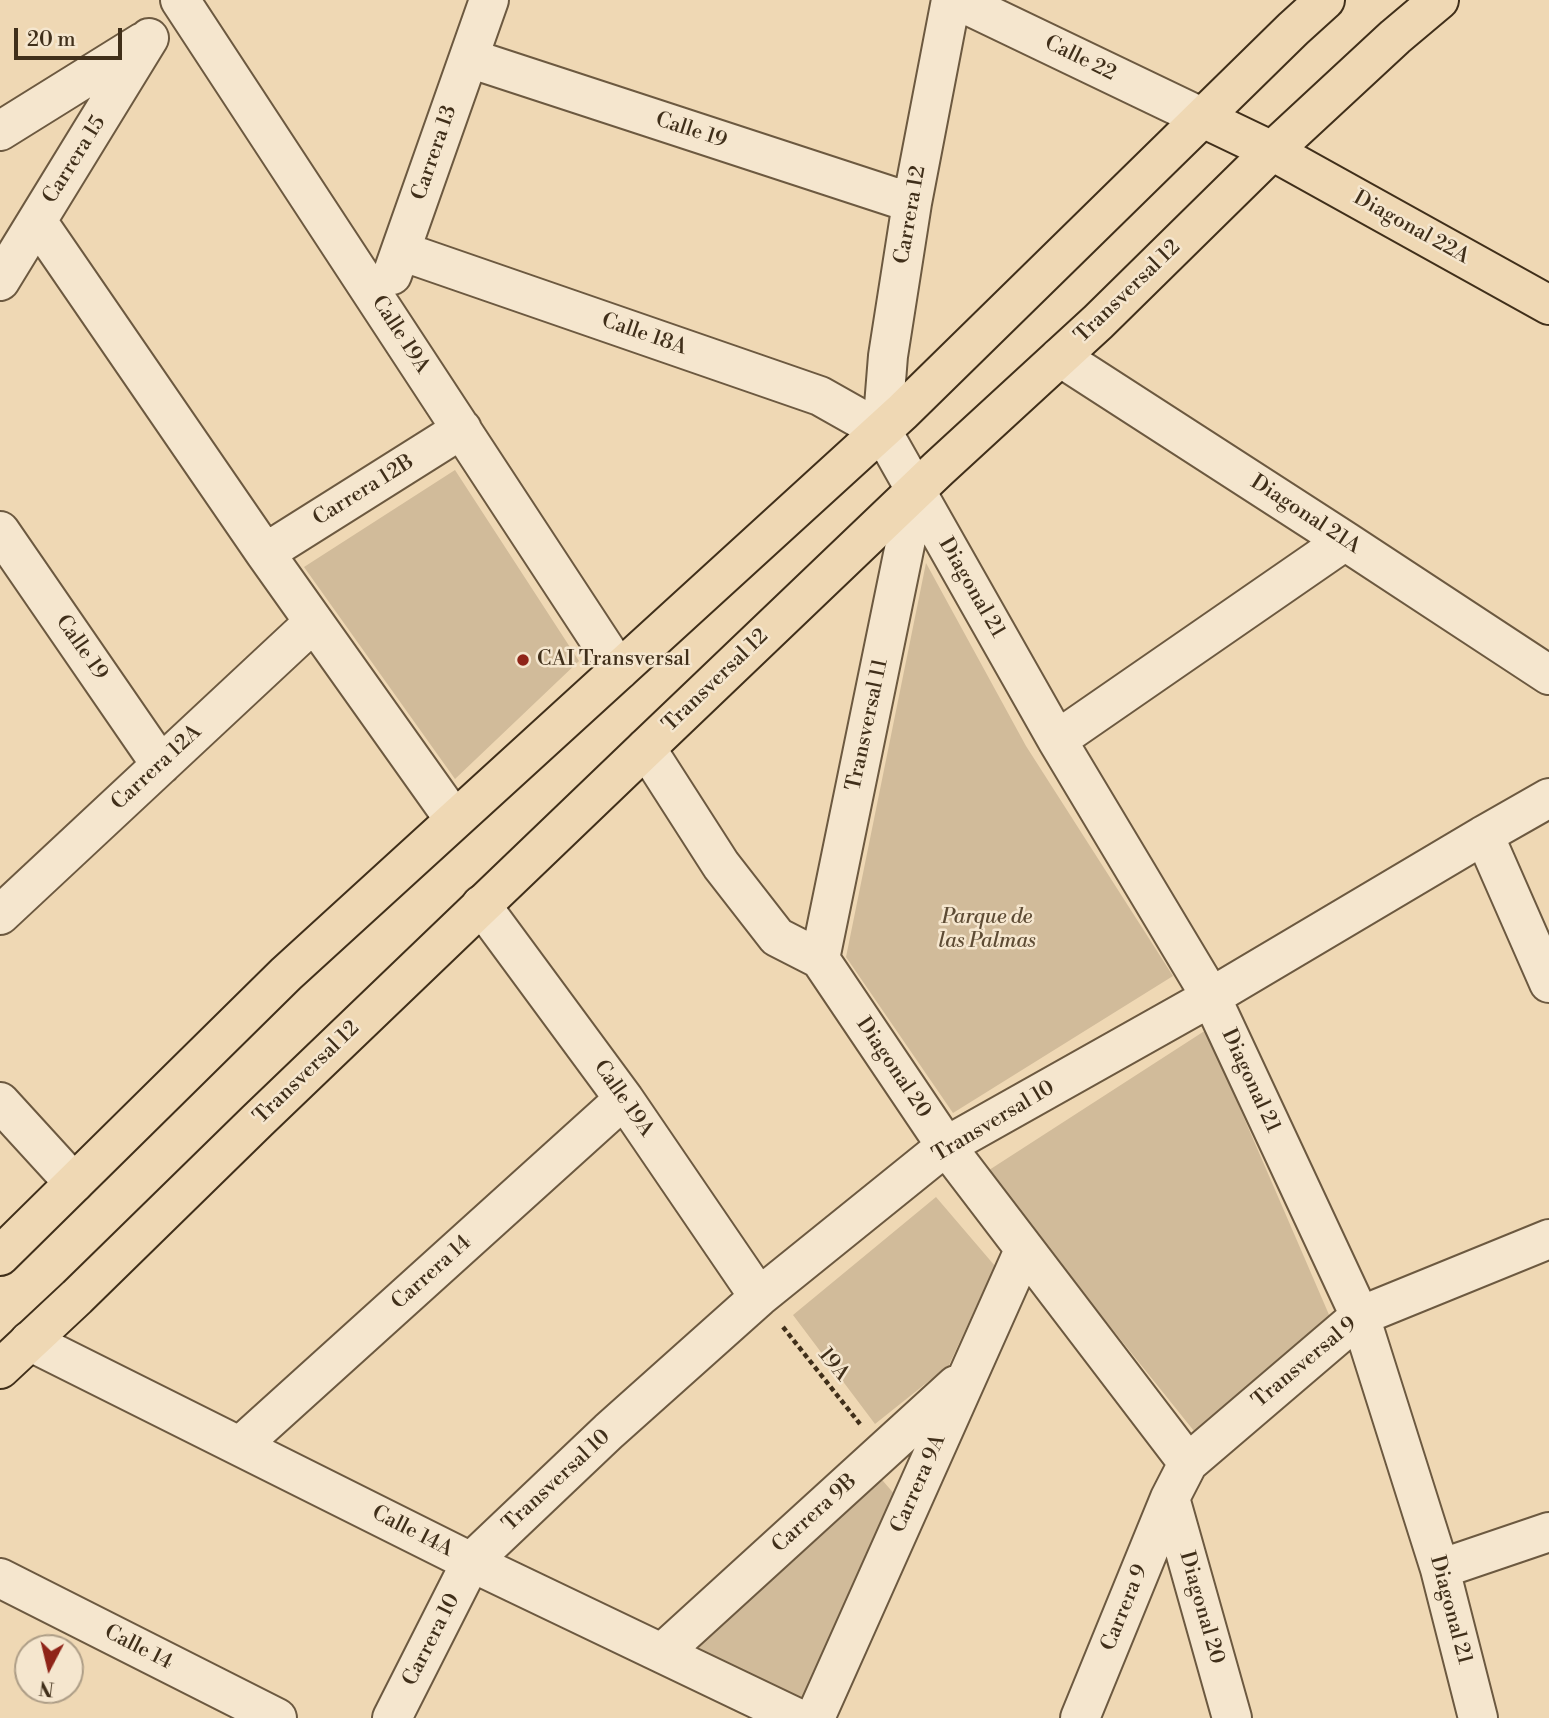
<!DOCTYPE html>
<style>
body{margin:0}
#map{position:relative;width:1549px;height:1718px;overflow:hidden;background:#efd8b4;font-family:"Libre Bodoni",serif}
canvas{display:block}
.north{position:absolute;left:14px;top:1634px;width:70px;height:70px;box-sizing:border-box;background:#f5e6ce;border:2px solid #ad9d86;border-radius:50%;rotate:187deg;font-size:19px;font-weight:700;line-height:28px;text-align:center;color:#402f1a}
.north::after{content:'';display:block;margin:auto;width:24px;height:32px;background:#8f2418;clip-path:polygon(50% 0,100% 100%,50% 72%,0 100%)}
.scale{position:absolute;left:14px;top:28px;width:108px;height:32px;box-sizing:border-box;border:4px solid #402f1a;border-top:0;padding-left:9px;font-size:21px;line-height:24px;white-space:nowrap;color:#402f1a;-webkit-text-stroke:5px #f5e6ce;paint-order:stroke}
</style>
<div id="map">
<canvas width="1549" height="1718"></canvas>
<div class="north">N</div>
<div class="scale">20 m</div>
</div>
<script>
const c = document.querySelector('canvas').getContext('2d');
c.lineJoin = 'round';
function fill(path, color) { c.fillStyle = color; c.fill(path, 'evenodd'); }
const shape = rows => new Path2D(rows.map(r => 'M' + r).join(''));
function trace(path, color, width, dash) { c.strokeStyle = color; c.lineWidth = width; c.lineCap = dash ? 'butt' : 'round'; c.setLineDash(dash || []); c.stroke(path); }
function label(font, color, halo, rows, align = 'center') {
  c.font = font + ' "Libre Bodoni",serif'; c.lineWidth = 5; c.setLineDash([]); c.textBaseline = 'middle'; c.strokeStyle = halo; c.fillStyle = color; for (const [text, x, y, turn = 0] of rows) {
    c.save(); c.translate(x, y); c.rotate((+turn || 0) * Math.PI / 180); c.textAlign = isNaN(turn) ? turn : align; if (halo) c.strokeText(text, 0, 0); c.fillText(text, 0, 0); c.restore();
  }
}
fill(shape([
 [455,470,579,661,455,779,304,567],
 [926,563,1026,746,1173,976,953,1113,846,957],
 [1206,1030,1330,1317,1194,1431,986,1172],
 [936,1197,995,1266,949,1365,875,1424,793,1315],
 [877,1474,896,1496,803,1703,693,1652]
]), '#d1bb9a');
const minor = shape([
 [180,0,619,670],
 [957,0,1203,118],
 [469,58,912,203],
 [0,131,143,42],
 [37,221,265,553,454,819],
 [401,251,820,396,882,431],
 [392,275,489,0],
 [0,281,149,38],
 [1060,357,1345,541,1549,675],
 [882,431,1057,740,1211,997,1360,1316,1440,1569,1478,1718],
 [882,431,888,356,912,203,951,0],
 [0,531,161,765],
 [265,553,462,429],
 [1057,740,1345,541],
 [646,748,721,865,777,937,820,959,946,1146,1188,1463],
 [1484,835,1549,983],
 [481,905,624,1099,759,1297],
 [0,915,314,622],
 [820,959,916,491],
 [0,1102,74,1183],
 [29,1341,471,1562,797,1718],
 [240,1446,624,1099],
 [1170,1498,1232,1718],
 [1440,1569,1549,1532],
 [0,1578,277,1718],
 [662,1653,956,1385],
 [392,1718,471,1562,609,1431,759,1297,946,1146,1211,997,1484,835,1549,798],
 [815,1718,1024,1250],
 [1080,1718,1170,1498,1188,1463,1360,1316,1549,1239]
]);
const major = shape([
 [1203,118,1272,151,1549,305],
 [0,1256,286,974,902,412,1293,29,1325,0],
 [0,1369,77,1297,257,1121,646,748,938,469,1098,322,1272,151,1395,37,1439,0]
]);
trace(minor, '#6c5940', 42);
trace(major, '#402f1a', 42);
trace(shape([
 [783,1327,860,1424]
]), '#402f1a', 4.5, [5, 3.5]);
trace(minor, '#f5e6ce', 38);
trace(major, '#efd8b4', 38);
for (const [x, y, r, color] of [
 [523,660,7,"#8f2418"]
]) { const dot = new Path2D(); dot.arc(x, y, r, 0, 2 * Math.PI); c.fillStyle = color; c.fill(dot); trace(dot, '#f5e6ce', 2.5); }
label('21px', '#402f1a', '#f5e6ce', [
 ["Calle 22",1080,59,26],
 ["Calle 19",691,131,18],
 ["Carrera 13",435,153,-71],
 ["Carrera 15",75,160,-58],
 ["Carrera 12",911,215,-80],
 ["Diagonal 22A",1411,228,29],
 ["Transversal 12",1128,292,-44],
 ["Calle 19A",400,335,57],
 ["Calle 18A",644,335,19],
 ["Carrera 12B",364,491,-32],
 ["Diagonal 21A",1305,515,33],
 ["Diagonal 21",971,588,60],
 ["Calle 19",81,648,55],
 ["Transversal 12",716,681,-44],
 ["Transversal 11",868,725,-78],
 ["Carrera 12A",157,768,-43],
 ["Diagonal 20",893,1068,56],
 ["Transversal 12",307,1073,-44],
 ["Diagonal 21",1250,1081,65],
 ["Calle 19A",623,1099,55],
 ["Transversal 10",994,1122,-31],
 ["Carrera 14",432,1273,-42],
 ["Transversal 9",1305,1363,-40],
 ["19A",833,1365,51],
 ["Transversal 10",557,1481,-43],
 ["Carrera 9A",919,1484,-66],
 ["Carrera 9B",815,1514,-42],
 ["Calle 14A",412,1532,27],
 ["Carrera 9",1125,1608,-68],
 ["Diagonal 20",1201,1608,74],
 ["Diagonal 21",1450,1610,75],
 ["Carrera 10",432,1640,-63],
 ["Calle 14",138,1648,27]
]);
label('21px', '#402f1a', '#f5e6ce', [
 ["CAI Transversal",537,660]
], 'left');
label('italic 21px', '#5d4b34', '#f5e6ce', [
 ["Parque de",987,918],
 ["las Palmas",987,942]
]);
</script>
